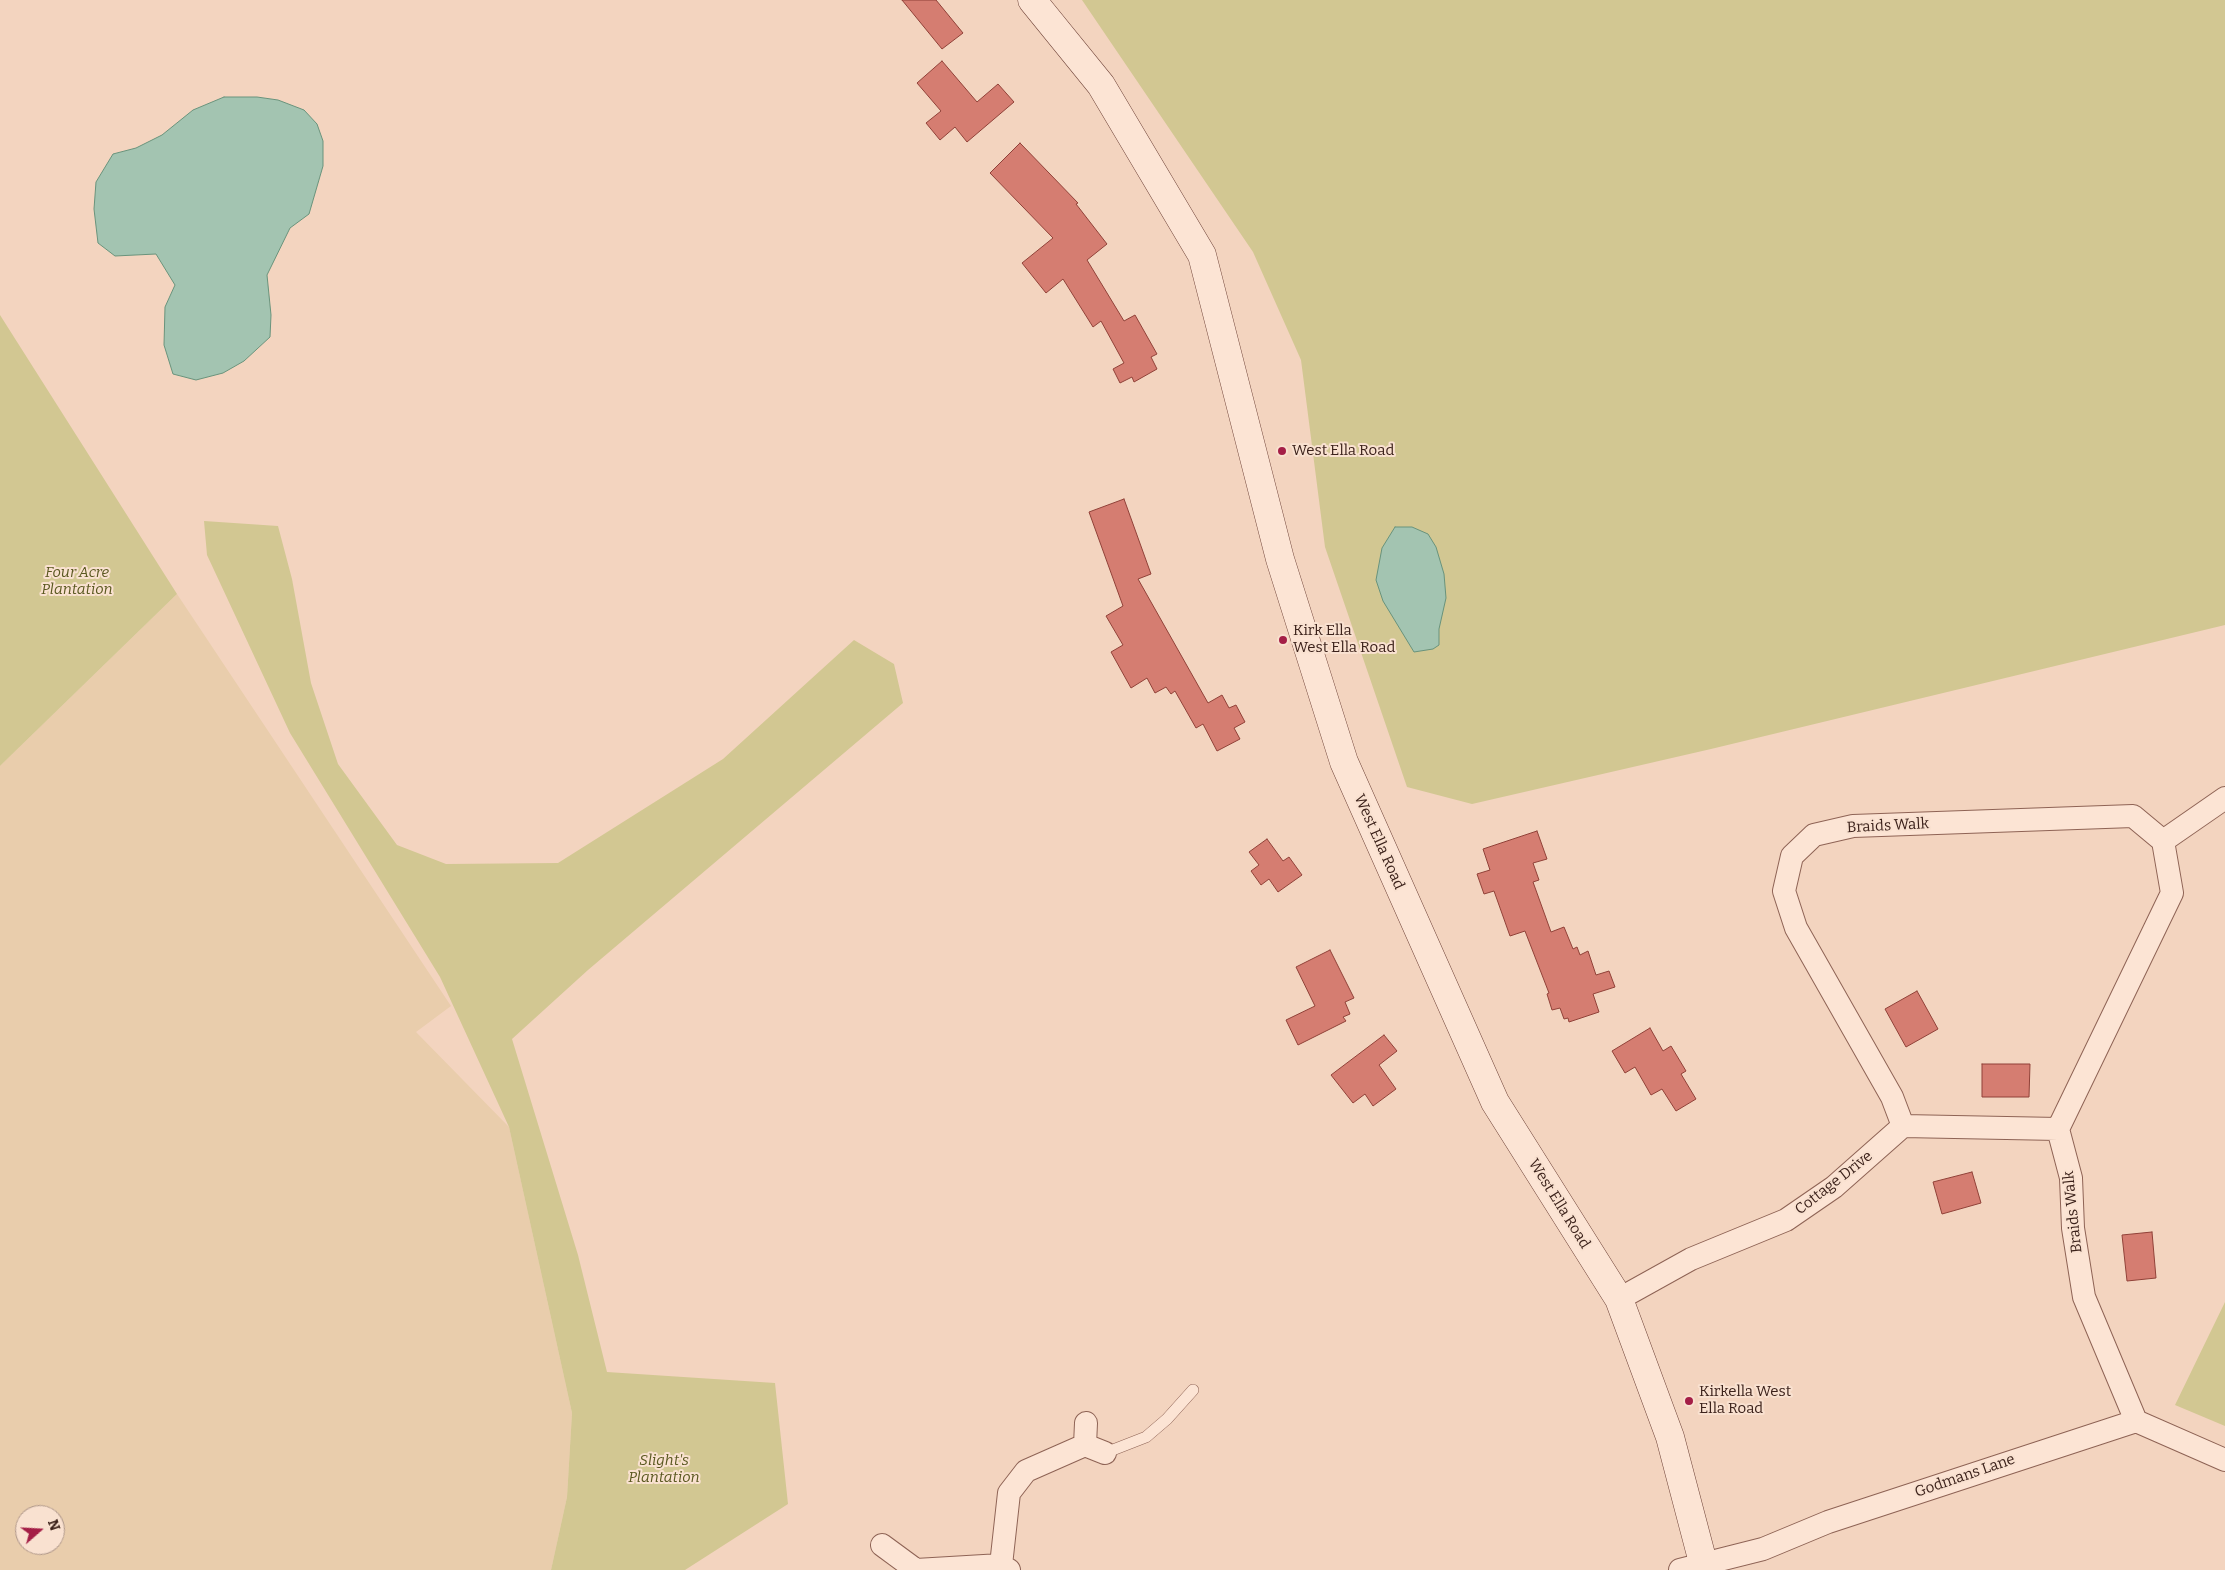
<!DOCTYPE html>
<style>
body{margin:0}
#map{position:relative;width:2225px;height:1570px;overflow:hidden;background:#f3d4bf;font-family:Bitter,serif}
canvas{display:block}
.north{position:absolute;left:15px;top:1505px;width:50px;height:50px;box-sizing:border-box;background:#f9e1d0;border:1px solid #ad9588;border-radius:50%;rotate:71deg;font-size:14px;font-weight:700;line-height:20px;text-align:center;color:#3c221b}
.north::after{content:'';display:block;margin:auto;width:18px;height:22px;background:#a41e46;clip-path:polygon(50% 0,100% 100%,50% 72%,0 100%)}
</style>
<div id="map">
<canvas width="2225" height="1570"></canvas>
<div class="north">N</div>
</div>
<script>
const c = document.querySelector('canvas').getContext('2d');
c.lineJoin = 'round';
function fill(path, color) { c.fillStyle = color; c.fill(path, 'evenodd'); }
const shape = rows => new Path2D(rows.map(r => 'M' + r).join(''));
function trace(path, color, width, dash) { c.strokeStyle = color; c.lineWidth = width; c.lineCap = dash ? 'butt' : 'round'; c.setLineDash(dash || []); c.stroke(path); }
function label(font, color, halo, rows, align = 'center') {
  c.font = font + ' Bitter,serif'; c.lineWidth = 4; c.setLineDash([]); c.textBaseline = 'middle'; c.strokeStyle = halo; c.fillStyle = color; for (const [text, x, y, turn = 0] of rows) {
    c.save(); c.translate(x, y); c.rotate((+turn || 0) * Math.PI / 180); c.textAlign = isNaN(turn) ? turn : align; if (halo) c.strokeText(text, 0, 0); c.fillText(text, 0, 0); c.restore();
  }
}
fill(shape([
 [177,594,451,1006,416,1032,509,1127,572,1413,567,1497,551,1570,0,1570,0,766],
 [25,1515,55,1515,55,1545,25,1545]
]), '#e9cdac');
fill(shape([
 [1082,0,2225,0,2225,625,1711,749,1472,804,1407,787,1325,547,1301,360,1253,252],
 [0,315,177,594,0,766],
 [204,521,278,526,292,579,311,683,338,764,397,845,446,864,558,863,723,759,854,640,894,664,903,703,588,970,512,1039,578,1255,607,1372,775,1383,788,1504,685,1570,551,1570,567,1497,572,1413,509,1127,440,977,290,733,207,555],
 [2225,1302,2225,1426,2175,1405]
]), '#d2c792');
const water = shape([
 [224,97,257,97,278,100,304,110,317,124,323,141,323,166,309,214,290,228,267,275,271,315,270,337,244,361,223,373,196,380,173,374,164,345,165,307,175,285,156,254,115,256,98,243,94,209,96,182,113,154,136,148,162,135,193,110,224,97],
 [1395,527,1412,527,1428,534,1436,547,1444,574,1446,598,1439,629,1439,645,1433,649,1414,652,1383,601,1376,580,1382,548,1395,527]
]);
fill(water, '#a3c4b1');
trace(water, '#69937c', 1);
const building = shape([
 [902,0,936,0,963,33,942,49,902,0],
 [942,61,977,102,998,84,1014,102,967,142,955,127,940,140,926,123,941,111,917,83,942,61],
 [1020,143,1078,203,1076,204,1107,244,1087,260,1124,321,1135,315,1157,354,1151,357,1157,369,1134,382,1132,377,1120,383,1113,369,1124,363,1101,321,1093,327,1063,279,1046,293,1022,263,1053,238,990,173,1020,143],
 [1124,499,1151,574,1138,579,1208,703,1222,695,1229,708,1236,705,1245,722,1234,728,1240,739,1217,751,1203,724,1196,728,1175,691,1171,694,1166,687,1155,693,1147,678,1131,688,1111,652,1123,645,1106,616,1123,606,1089,512,1124,499],
 [1537,831,1547,859,1533,863,1539,880,1533,882,1551,932,1564,927,1573,949,1577,947,1580,955,1588,951,1596,975,1609,971,1615,987,1593,994,1599,1012,1569,1022,1568,1018,1564,1019,1560,1008,1552,1010,1547,994,1549,993,1525,931,1510,936,1494,891,1484,894,1477,874,1490,870,1483,849,1537,831],
 [1267,839,1283,861,1289,857,1302,875,1278,892,1269,879,1261,885,1251,871,1259,865,1249,852,1267,839],
 [1330,950,1354,998,1345,1002,1350,1014,1343,1017,1346,1021,1298,1045,1286,1020,1315,1006,1296,967,1330,950],
 [1917,991,1938,1029,1906,1047,1885,1009,1917,991],
 [1650,1028,1663,1051,1671,1046,1686,1071,1681,1074,1696,1099,1676,1111,1662,1089,1651,1095,1635,1067,1625,1073,1612,1051,1650,1028],
 [1384,1035,1397,1051,1379,1065,1396,1089,1373,1106,1365,1094,1353,1103,1331,1075,1384,1035],
 [1982,1064,2030,1064,2029,1097,1982,1097,1982,1064],
 [1972,1172,1981,1203,1942,1214,1933,1182,1972,1172],
 [2152,1232,2156,1278,2127,1281,2122,1235,2152,1232]
]);
fill(building, '#d57d71');
trace(building, '#904138', 1);
const lane = shape([
 [1105,1453,1146,1437,1167,1419,1193,1390]
]);
const street = shape([
 [1903,1126,1892,1097,1796,928,1784,891,1792,856,1814,835,1853,826,2133,816,2163,841],
 [1619,1299,1691,1259,1786,1220,1834,1187,1903,1126,2058,1129],
 [2136,1421,2084,1297,2073,1228,2071,1178,2058,1129,2172,893,2163,841,2225,798],
 [1086,1423,1085,1445,1105,1453],
 [882,1545,916,1570,1001,1565,1009,1570],
 [1001,1565,1009,1493,1026,1471,1085,1445],
 [1680,1570,1763,1549,1828,1522,2136,1421,2225,1460]
]);
const secondary = shape([
 [1032,0,1101,85,1202,255,1280,559,1344,762,1495,1102,1619,1299,1670,1437,1705,1570]
]);
trace(lane, '#8e6355', 12);
trace(street, '#8e6355', 24);
trace(secondary, '#704439', 29);
trace(lane, '#fce4d4', 11);
trace(street, '#fce4d4', 22);
trace(secondary, '#fce4d4', 28);
for (const [x, y, r, color] of [
 [1282,451,5,"#a41e46"],
 [1283,640,5,"#a41e46"],
 [1689,1401,5,"#a41e46"]
]) { const dot = new Path2D(); dot.arc(x, y, r, 0, 2 * Math.PI); c.fillStyle = color; c.fill(dot); trace(dot, '#f9e1d0', 2); }
label('15px', '#3c221b', '#f9e1d0', [
 ["West Ella Road",1292,451],
 ["Kirk Ella",1293,631],
 ["West Ella Road",1293,648],
 ["Kirkella West",1699,1392],
 ["Ella Road",1699,1409]
], 'left');
label('italic 15px', '#5a5820', '#f9e1d0', [
 ["Four Acre",77,573],
 ["Plantation",77,590],
 ["Slight's",664,1461],
 ["Plantation",664,1478]
]);
label('15px', '#3c221b', '#f9e1d0', [
 ["Braids Walk",1888,826,-3],
 ["West Ella Road",1379,842,66],
 ["Cottage Drive",1834,1183,-38],
 ["West Ella Road",1559,1204,58],
 ["Braids Walk",2073,1212,-96],
 ["Godmans Lane",1965,1476,-19]
]);
</script>
